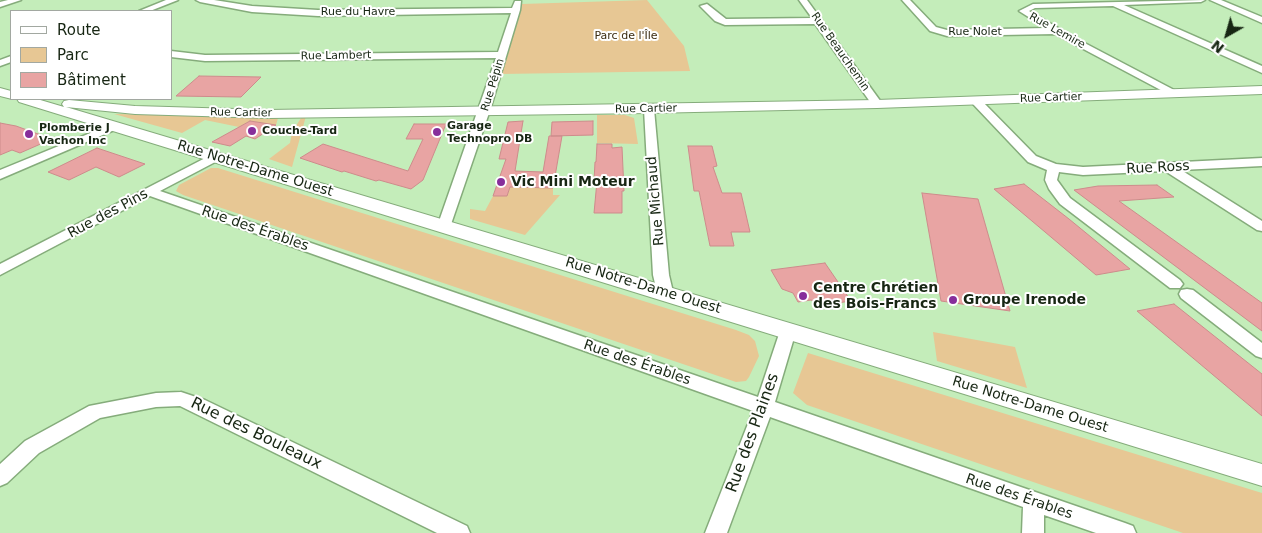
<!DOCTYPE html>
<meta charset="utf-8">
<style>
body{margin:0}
#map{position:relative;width:1262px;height:533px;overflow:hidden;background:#c4edba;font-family:"DejaVu Sans",sans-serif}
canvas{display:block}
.legend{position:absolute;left:10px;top:10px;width:162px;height:90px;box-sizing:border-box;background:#fff;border:1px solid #a2a8a1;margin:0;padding:6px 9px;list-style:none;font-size:15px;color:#172613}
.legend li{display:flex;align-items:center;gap:10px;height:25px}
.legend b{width:25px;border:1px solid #a2a8a1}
.north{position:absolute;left:1202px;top:10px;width:50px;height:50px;-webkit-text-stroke:4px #fff;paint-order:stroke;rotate:218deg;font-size:14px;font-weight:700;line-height:20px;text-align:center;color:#172613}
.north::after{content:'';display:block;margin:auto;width:18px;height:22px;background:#172613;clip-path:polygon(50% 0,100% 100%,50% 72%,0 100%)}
</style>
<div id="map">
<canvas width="1262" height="533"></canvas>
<ul class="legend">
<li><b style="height:6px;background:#fff"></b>Route</li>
<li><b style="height:14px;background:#e7c794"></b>Parc</li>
<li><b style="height:14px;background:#e8a4a3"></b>Bâtiment</li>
</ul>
<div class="north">N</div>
</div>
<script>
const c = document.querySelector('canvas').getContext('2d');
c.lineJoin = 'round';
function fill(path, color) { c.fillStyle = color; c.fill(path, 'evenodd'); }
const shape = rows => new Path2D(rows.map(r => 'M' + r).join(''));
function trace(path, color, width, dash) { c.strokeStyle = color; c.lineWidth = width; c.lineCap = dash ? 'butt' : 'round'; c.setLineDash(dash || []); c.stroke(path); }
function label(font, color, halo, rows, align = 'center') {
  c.font = font + ' "DejaVu Sans",sans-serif'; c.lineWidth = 4; c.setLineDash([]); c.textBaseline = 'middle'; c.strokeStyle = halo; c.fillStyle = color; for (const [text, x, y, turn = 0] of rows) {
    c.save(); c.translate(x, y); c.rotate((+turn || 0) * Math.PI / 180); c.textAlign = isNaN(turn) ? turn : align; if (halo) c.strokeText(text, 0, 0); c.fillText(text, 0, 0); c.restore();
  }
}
fill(shape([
 [647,0,684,46,690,71,501,74,522,4],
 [114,114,117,114,278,118,276,125,250,121,239,127,205,120,182,133],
 [597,115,625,115,634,118,638,144,597,143],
 [306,116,292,167,269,159,290,143,292,132,301,118],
 [211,168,218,168,736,330,749,335,755,341,759,356,749,377,746,381,736,382,183,195,176,191,179,185],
 [510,187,553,188,553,195,560,195,525,235,470,219,470,209,485,211,493,196,507,196],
 [933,332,1015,347,1027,388,937,361],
 [808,353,1262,493,1262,533,1183,533,807,405,793,393]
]), '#e7c794');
const building = shape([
 [199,76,261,77,241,97,176,96,199,76],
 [250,121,276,125,255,139,246,136,230,146,212,142,250,121],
 [523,121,515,171,543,172,549,136,562,136,553,188,510,187,507,196,493,196,506,159,499,159,508,122,523,121],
 [593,121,593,135,551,136,552,122,593,121],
 [0,123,16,126,52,139,20,153,12,150,0,155,0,123],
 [414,124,446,124,423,180,411,189,379,180,376,181,344,171,342,172,300,158,323,144,408,171,423,139,406,139,414,124],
 [597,144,612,144,612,148,622,147,624,191,622,191,622,213,594,213,597,181,594,181,595,162,596,162,597,144],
 [688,146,712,146,717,166,713,167,722,193,741,193,750,232,731,232,734,246,710,246,699,191,694,191,688,146],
 [97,148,145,164,119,177,96,167,69,180,48,172,97,148],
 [1024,184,1069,219,1130,269,1096,275,994,189,1024,184],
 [1157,185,1174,197,1119,201,1262,303,1262,331,1074,190,1098,186,1157,185],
 [922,193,978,199,1010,311,941,301,922,193],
 [825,263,851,301,823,305,811,300,798,302,793,293,782,289,771,270,825,263],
 [1174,304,1262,374,1262,416,1137,311,1174,304]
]);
fill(building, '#e8a4a3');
trace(building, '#cd8b8b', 1);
const minor = shape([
 [8,0,21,0,0,7,0,2,8,0],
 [166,0,178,0,150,11,139,11,166,0],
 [196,0,214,0,252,6,318,10,512,8,515,1,521,1,520,10,490,110,449,230,444,231,437,227,496,58,205,61,171,57,171,51,205,55,498,52,511,13,318,16,252,12,200,2,196,0],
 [799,0,807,0,881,102,882,104,881,106,873,106,815,24,725,25,715,21,700,6,707,4,726,19,812,18,799,0],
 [902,0,910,0,936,27,947,30,1046,28,1019,11,1033,4,1205,0,1201,2,1124,5,1262,66,1262,73,1113,6,1035,8,1029,11,1077,39,1176,91,1177,93,1176,95,1172,96,1055,34,947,36,930,31,902,0],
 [1210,0,1221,0,1262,17,1262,23,1210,0],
 [11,56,11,62,0,66,0,60,11,56],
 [976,98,980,99,1036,156,1056,164,1083,167,1262,158,1262,166,1181,170,1262,221,1262,231,1257,230,1165,171,1083,175,1059,172,1057,180,1070,198,1180,280,1183,284,1180,288,1170,288,1060,204,1049,189,1045,180,1047,170,1028,162,972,103,971,101,972,99,976,98],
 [649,106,654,109,669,275,673,292,671,296,665,297,659,296,657,292,653,275,644,109,649,106],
 [115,123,119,124,121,126,119,128,0,179,0,170,115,123],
 [215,153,219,154,221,157,219,160,160,191,758,397,780,331,782,327,788,325,794,327,796,331,775,402,1125,523,1133,526,1136,533,1096,533,1044,515,1044,533,1022,533,1023,507,770,417,727,533,705,533,753,411,150,196,0,275,0,264,215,153],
 [1187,289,1193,290,1262,343,1262,358,1256,356,1181,298,1179,294,1181,290,1187,289],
 [181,392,205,400,467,526,470,533,437,533,180,406,156,407,100,418,39,453,7,483,0,486,0,464,25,441,89,406,156,393,181,392]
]);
const tertiary = shape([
 [1262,86,1262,94,877,108,649,113,269,118,135,114,66,107,1262,464,1262,486,19,102,17,99,37,99,64,107,62,104,64,101,69,100,135,106,269,110,877,100,1262,86],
 [0,88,11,91,12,99,0,96,0,88]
]);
trace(minor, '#85ac7b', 3);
trace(tertiary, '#85ac7b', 2);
fill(minor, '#fff');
fill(tertiary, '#fff');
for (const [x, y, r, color] of [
 [252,131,5,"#872e9b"],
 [437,132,5,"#872e9b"],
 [29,134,5,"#872e9b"],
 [501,182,5,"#872e9b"],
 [803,296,5,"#872e9b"],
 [953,300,5,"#872e9b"]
]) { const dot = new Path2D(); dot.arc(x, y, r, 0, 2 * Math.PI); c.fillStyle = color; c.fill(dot); trace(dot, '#fff', 2); }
label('11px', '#172613', '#fff', [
 ["Rue du Havre",358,12],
 ["Rue Lemire",1057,31,29],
 ["Rue Nolet",975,32],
 ["Rue Beauchemin",840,52,55],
 ["Rue Lambert",336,56,-1],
 ["Rue Pépin",493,85,-73],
 ["Rue Cartier",1051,98,-2],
 ["Rue Cartier",646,109,-1],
 ["Rue Cartier",241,113,1]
]);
label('11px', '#3b2b10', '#fff', [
 ["Parc de l'Île",626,36]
]);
label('bold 11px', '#172613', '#fff', [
 ["Garage",447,126],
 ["Technopro DB",447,139],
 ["Plomberie J",39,128],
 ["Vachon Inc",39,141],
 ["Couche-Tard",262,131]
], 'left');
label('14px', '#172613', '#fff', [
 ["Rue Ross",1158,168,-3],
 ["Rue Notre-Dame Ouest",255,169,17],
 ["Rue Michaud",656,201,-95],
 ["Rue des Pins",108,214,-28],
 ["Rue des Érables",255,229,19],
 ["Rue Notre-Dame Ouest",643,286,17],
 ["Rue des Érables",637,363,19],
 ["Rue Notre-Dame Ouest",1030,405,17],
 ["Rue des Érables",1019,497,19]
]);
label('bold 14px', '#172613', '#fff', [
 ["Vic Mini Moteur",511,182],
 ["Centre Chrétien",813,288],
 ["des Bois-Francs",813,304],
 ["Groupe Irenode",963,300]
], 'left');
label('16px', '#172613', '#fff', [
 ["Rue des Plaines",753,433,-70],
 ["Rue des Bouleaux",256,434,26]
]);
</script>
